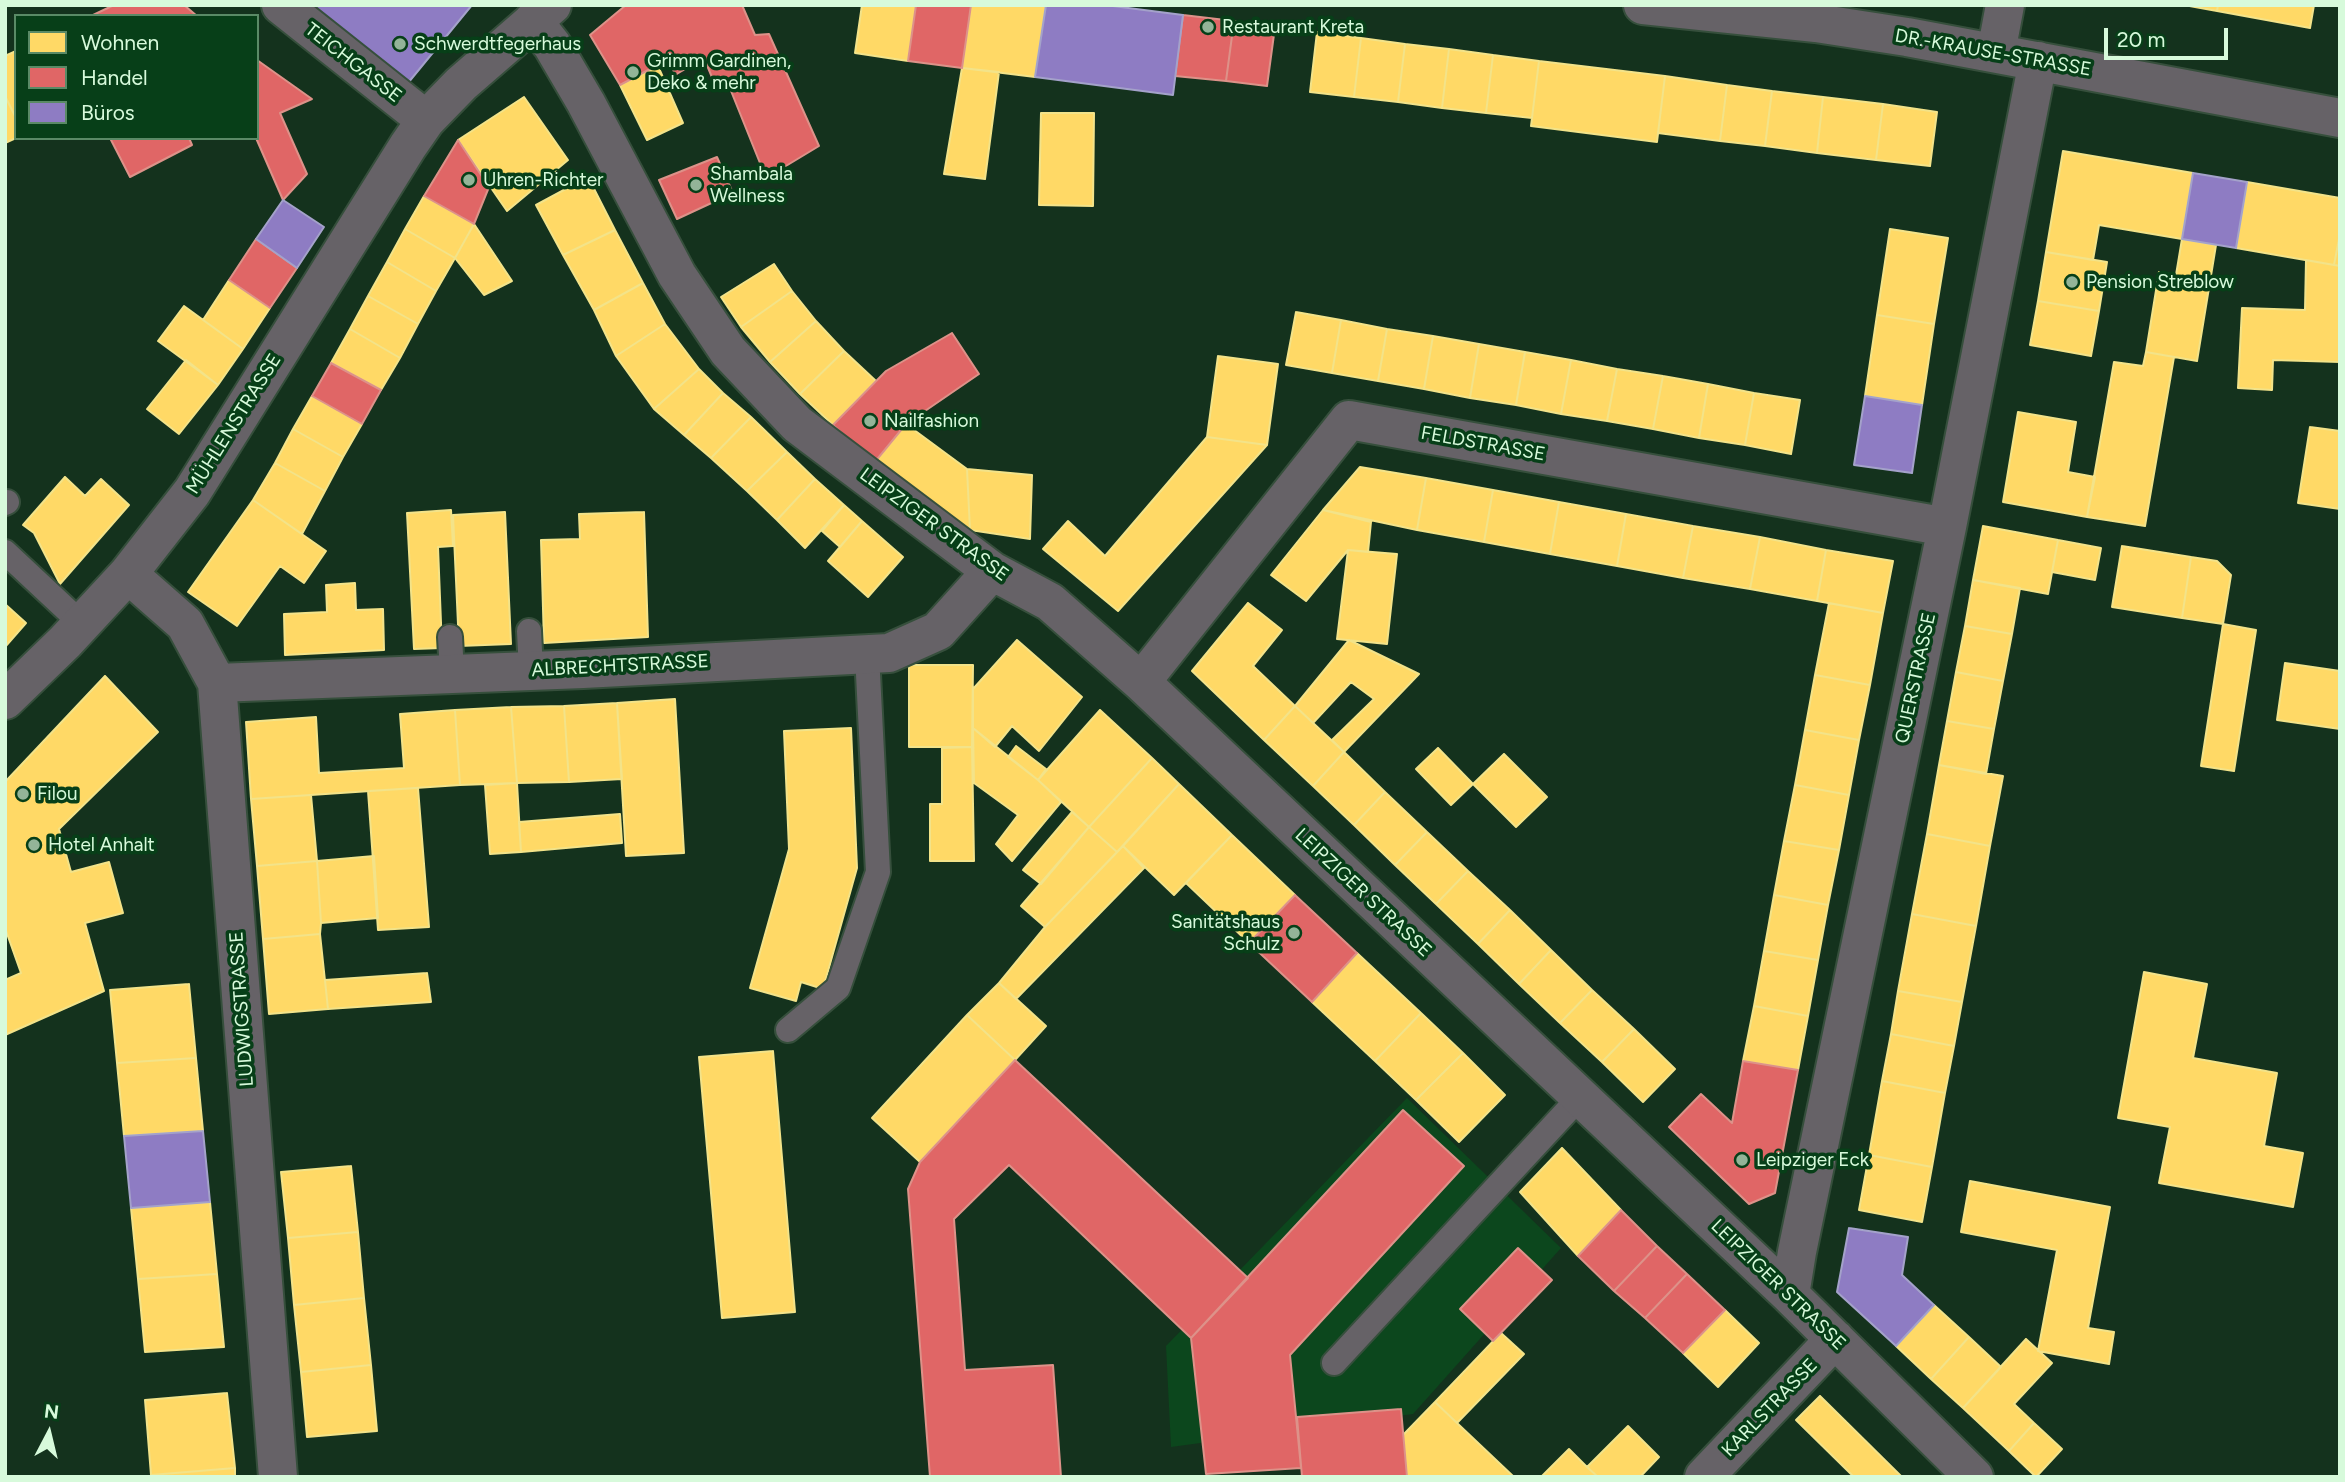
<!DOCTYPE html>
<meta charset="utf-8">
<style>
body{margin:0}
#map{position:relative;width:2345px;height:1482px;overflow:hidden;background:#14321d;font-family:Figtree,sans-serif}
canvas{display:block}
.frame{position:absolute;inset:0;border:7px solid #d7fadb;pointer-events:none}
.legend{position:absolute;left:14px;top:14px;width:245px;height:126px;box-sizing:border-box;background:#073f18;border:2px solid #5a8a66;margin:0;padding:9px 12px;list-style:none;font-size:21px;color:#d7fadb}
.legend li{display:flex;align-items:center;gap:14px;height:35px}
.legend b{width:35px;border:2px solid #5a8a66}
.north{position:absolute;left:14px;top:1398px;width:70px;height:70px;-webkit-text-stroke:5px #073f18;paint-order:stroke;rotate:7deg;font-size:19px;font-weight:700;line-height:28px;text-align:center;color:#d7fadb}
.north::after{content:'';display:block;margin:auto;width:24px;height:32px;background:#d7fadb;clip-path:polygon(50% 0,100% 100%,50% 72%,0 100%)}
.scale{position:absolute;left:2104px;top:28px;width:124px;height:32px;box-sizing:border-box;border:4px solid #d7fadb;border-top:0;padding-left:9px;font-size:21px;line-height:24px;white-space:nowrap;color:#d7fadb;-webkit-text-stroke:5px #073f18;paint-order:stroke}
</style>
<div id="map">
<canvas width="2345" height="1482"></canvas>
<div class="frame"></div>
<ul class="legend">
<li><b style="height:19px;background:#ffd966"></b>Wohnen</li>
<li><b style="height:19px;background:#e06666"></b>Handel</li>
<li><b style="height:19px;background:#8e7cc3"></b>Büros</li>
</ul>
<div class="north">N</div>
<div class="scale">20 m</div>
</div>
<script>
const c = document.querySelector('canvas').getContext('2d');
c.lineJoin = 'round';
function fill(path, color) { c.fillStyle = color; c.fill(path, 'evenodd'); }
const shape = rows => new Path2D(rows.map(r => 'M' + r).join(''));
function trace(path, color, width, dash) { c.strokeStyle = color; c.lineWidth = width; c.lineCap = dash ? 'butt' : 'round'; c.setLineDash(dash || []); c.stroke(path); }
function label(font, color, halo, rows, align = 'center') {
  c.font = font + ' Figtree,sans-serif'; c.lineWidth = 7; c.setLineDash([]); c.textBaseline = 'middle'; c.strokeStyle = halo; c.fillStyle = color; for (const [text, x, y, turn = 0] of rows) {
    c.save(); c.translate(x, y); c.rotate((+turn || 0) * Math.PI / 180); c.textAlign = isNaN(turn) ? turn : align; if (halo) c.strokeText(text, 0, 0); c.fillText(text, 0, 0); c.restore();
  }
}
fill(shape([
 [1407,1098,1561,1248,1413,1414,1171,1447,1166,1346]
]), '#0c471d');
const homes = shape([
 [862,5,916,5,908,61,855,53,862,5],
 [971,5,1046,5,1035,77,962,68,971,5],
 [2184,5,2218,5,2217,11,2184,5],
 [2218,5,2314,5,2310,28,2217,11,2218,5],
 [1317,32,1361,38,1354,97,1310,92,1317,32],
 [1361,38,1405,44,1398,102,1354,97,1361,38],
 [1405,44,1449,49,1442,108,1398,102,1405,44],
 [1449,49,1493,55,1486,113,1442,108,1449,49],
 [16,51,16,118,5,96,5,56,16,51],
 [1493,55,1539,61,1532,118,1486,113,1493,55],
 [1539,61,1665,76,1657,142,1531,126,1539,61],
 [658,66,683,123,647,140,620,85,658,66],
 [962,68,999,72,985,179,944,174,962,68],
 [1665,76,1727,85,1720,141,1658,133,1665,76],
 [1727,85,1772,91,1765,146,1720,141,1727,85],
 [1772,91,1823,97,1817,153,1765,146,1772,91],
 [5,96,16,118,16,138,5,143,5,96],
 [524,97,568,160,507,211,458,140,524,97],
 [1823,97,1883,104,1876,160,1817,153,1823,97],
 [1883,104,1937,112,1930,166,1876,160,1883,104],
 [1041,113,1094,113,1093,206,1039,205,1041,113],
 [2063,151,2193,173,2182,239,2099,225,2093,260,2046,252,2063,151],
 [588,177,615,230,563,255,536,205,588,177],
 [2247,182,2340,198,2340,234,2334,265,2236,248,2247,182],
 [424,196,474,224,455,258,405,229,424,196],
 [474,224,512,281,484,295,455,258,474,224],
 [405,229,455,258,436,291,387,262,405,229],
 [1890,229,1948,238,1934,324,1877,315,1890,229],
 [615,230,643,283,594,310,563,255,615,230],
 [2340,234,2340,266,2334,265,2340,234],
 [2182,239,2216,245,2197,361,2146,352,2159,272,2176,275,2182,239],
 [2046,252,2107,262,2099,311,2038,301,2046,252],
 [2306,260,2340,266,2340,362,2273,360,2272,390,2238,388,2242,308,2305,310,2306,260],
 [387,262,436,291,418,324,368,296,387,262],
 [774,264,792,291,741,327,721,297,774,264],
 [229,280,270,308,243,349,203,320,229,280],
 [643,283,665,324,616,356,594,310,643,283],
 [792,291,816,321,770,362,741,327,792,291],
 [368,296,418,324,400,358,350,329,368,296],
 [2038,301,2099,311,2091,356,2030,345,2038,301],
 [184,306,243,349,218,385,158,341,184,306],
 [1296,312,1341,320,1332,373,1286,365,1296,312],
 [1877,315,1934,324,1922,405,1865,396,1877,315],
 [1341,320,1387,329,1378,381,1332,373,1341,320],
 [816,321,844,351,800,394,770,362,816,321],
 [665,324,699,369,654,409,616,356,665,324],
 [350,329,400,358,381,390,331,363,350,329],
 [1387,329,1433,336,1424,389,1378,381,1387,329],
 [1433,336,1479,344,1470,398,1424,389,1433,336],
 [1479,344,1525,352,1516,405,1470,398,1479,344],
 [844,351,876,381,833,425,800,394,844,351],
 [1525,352,1571,360,1561,414,1516,405,1525,352],
 [2146,352,2174,357,2145,526,2087,517,2114,362,2143,366,2146,352],
 [1218,356,1278,364,1267,445,1207,437,1218,356],
 [186,360,218,385,179,434,147,409,186,360],
 [1571,360,1617,369,1607,421,1561,414,1571,360],
 [699,369,723,393,684,435,654,409,699,369],
 [1617,369,1663,376,1653,429,1607,421,1617,369],
 [1663,376,1708,384,1699,438,1653,429,1663,376],
 [1708,384,1754,393,1745,445,1699,438,1708,384],
 [723,393,751,417,711,458,684,435,723,393],
 [1754,393,1800,400,1791,454,1745,445,1754,393],
 [312,396,362,424,343,457,293,429,312,396],
 [2018,412,2076,422,2068,472,2095,477,2087,517,2003,502,2018,412],
 [751,417,787,452,747,491,711,458,751,417],
 [906,424,967,469,970,530,874,463,906,424],
 [2310,427,2340,431,2340,509,2298,503,2310,427],
 [293,429,343,457,325,491,275,463,293,429],
 [1207,437,1267,445,1118,611,1043,549,1068,521,1105,556,1207,437],
 [787,452,815,479,777,520,747,491,787,452],
 [275,463,325,491,302,534,253,500,275,463],
 [1360,467,1426,478,1417,530,1323,510,1360,467],
 [967,469,1032,475,1030,539,970,530,967,469],
 [65,477,85,496,101,479,129,505,60,584,34,533,23,525,65,477],
 [1426,478,1493,490,1484,542,1417,530,1426,478],
 [815,479,844,505,805,548,777,520,815,479],
 [1493,490,1559,502,1550,554,1484,542,1493,490],
 [253,500,326,551,304,583,280,566,237,626,188,592,253,500],
 [1559,502,1626,514,1617,566,1550,554,1559,502],
 [844,505,862,521,840,547,822,531,844,505],
 [451,510,453,546,438,547,442,648,414,649,407,513,451,510],
 [1323,510,1371,522,1368,552,1348,550,1306,601,1271,575,1323,510],
 [505,512,511,644,459,646,453,515,505,512],
 [644,512,648,637,544,643,541,540,580,539,579,514,644,512],
 [1626,514,1693,526,1683,578,1617,566,1626,514],
 [862,521,903,557,868,597,828,561,862,521],
 [1693,526,1760,537,1750,589,1683,578,1693,526],
 [1983,526,2058,540,2048,594,1973,580,1983,526],
 [1760,537,1826,550,1817,601,1750,589,1760,537],
 [2058,540,2101,548,2095,580,2052,572,2058,540],
 [2122,546,2191,557,2182,618,2112,607,2122,546],
 [1348,550,1397,554,1387,644,1337,639,1348,550],
 [1826,550,1893,561,1883,613,1817,601,1826,550],
 [2191,557,2217,561,2231,575,2223,624,2182,618,2191,557],
 [1973,580,2020,588,2012,634,1965,626,1973,580],
 [355,583,356,610,383,609,384,650,285,655,284,614,327,612,326,585,355,583],
 [1248,603,1282,630,1253,666,1295,706,1264,740,1192,671,1248,603],
 [1829,603,1883,613,1870,685,1815,675,1829,603],
 [5,604,26,623,5,647,5,604],
 [2223,624,2256,630,2234,771,2201,766,2223,624],
 [1965,626,2012,634,2003,681,1956,672,1965,626],
 [1017,640,1082,697,1039,751,1012,726,995,747,973,728,973,689,1017,640],
 [1349,640,1419,674,1344,752,1332,740,1374,699,1351,682,1313,723,1295,706,1349,640],
 [2285,663,2340,671,2340,729,2277,720,2285,663],
 [909,665,973,665,972,747,909,747,909,665],
 [1956,672,2003,681,1994,729,1947,721,1956,672],
 [1815,675,1870,685,1859,740,1805,730,1815,675],
 [105,676,158,732,59,829,71,872,109,862,123,913,85,923,104,991,5,1035,5,980,21,973,5,928,5,782,105,676],
 [675,699,684,853,626,856,617,703,675,699],
 [617,703,622,779,569,782,564,706,617,703],
 [564,706,569,782,517,783,511,707,564,706],
 [1295,706,1344,752,1313,786,1264,740,1295,706],
 [511,707,517,783,460,785,455,710,511,707],
 [455,710,460,785,251,799,246,722,316,717,319,773,404,768,400,714,455,710],
 [1100,710,1152,758,1089,827,1038,780,1100,710],
 [1947,721,1994,729,1986,774,1939,765,1947,721],
 [851,728,857,868,823,989,801,982,796,1001,750,988,789,849,784,731,851,728],
 [973,728,1038,780,1061,802,1012,861,996,844,1018,815,974,783,973,728],
 [1805,730,1859,740,1849,795,1795,785,1805,730],
 [1016,746,1046,769,1038,780,1008,757,1016,746],
 [972,747,974,861,930,861,930,804,942,804,942,748,972,747],
 [1438,748,1473,784,1451,805,1416,769,1438,748],
 [1344,752,1385,792,1354,825,1313,786,1344,752],
 [1504,754,1547,797,1516,827,1473,784,1504,754],
 [1152,758,1179,784,1117,852,1089,827,1152,758],
 [1939,765,2003,776,1990,846,1927,834,1939,765],
 [517,783,521,852,490,854,485,785,517,783],
 [1179,784,1232,835,1174,895,1123,846,1179,784],
 [1795,785,1849,795,1839,850,1784,841,1795,785],
 [418,788,429,927,378,930,368,791,418,788],
 [1385,792,1427,832,1395,865,1354,825,1385,792],
 [311,795,317,861,257,866,251,799,311,795],
 [1072,812,1089,827,1041,884,1023,870,1072,812],
 [620,814,622,843,521,852,519,822,620,814],
 [1089,827,1117,852,1045,927,1021,906,1089,827],
 [1427,832,1468,871,1436,904,1395,865,1427,832],
 [1927,834,1990,846,1976,926,1912,914,1927,834],
 [1232,835,1295,895,1249,943,1186,883,1232,835],
 [1784,841,1839,850,1828,905,1774,895,1784,841],
 [1123,846,1144,868,1016,999,999,983,1045,927,1123,846],
 [374,856,378,918,321,923,317,861,374,856],
 [317,861,321,923,320,934,263,939,257,866,317,861],
 [1468,871,1510,910,1478,944,1436,904,1468,871],
 [1774,895,1828,905,1818,960,1764,951,1774,895],
 [1510,910,1551,950,1519,984,1478,944,1510,910],
 [1912,914,1976,926,1962,1002,1898,991,1912,914],
 [320,934,328,1009,269,1014,263,939,320,934],
 [1551,950,1592,990,1560,1023,1519,984,1551,950],
 [1764,951,1818,960,1808,1016,1754,1006,1764,951],
 [1357,953,1421,1013,1375,1061,1312,1002,1357,953],
 [2144,972,2207,984,2193,1058,2277,1073,2264,1146,2303,1153,2293,1207,2159,1183,2170,1127,2118,1118,2144,972],
 [427,973,431,1002,328,1009,325,980,427,973],
 [999,983,1046,1026,1015,1060,967,1015,999,983],
 [189,984,196,1058,117,1063,110,990,189,984],
 [1592,990,1634,1029,1602,1062,1560,1023,1592,990],
 [1898,991,1962,1002,1954,1046,1891,1034,1898,991],
 [1754,1006,1808,1016,1798,1070,1743,1061,1754,1006],
 [1421,1013,1463,1053,1416,1100,1375,1061,1421,1013],
 [967,1015,1015,1060,920,1162,872,1118,967,1015],
 [1634,1029,1675,1069,1643,1102,1602,1062,1634,1029],
 [1891,1034,1954,1046,1945,1093,1882,1081,1891,1034],
 [773,1051,795,1312,722,1318,699,1057,773,1051],
 [1463,1053,1505,1095,1459,1142,1416,1100,1463,1053],
 [196,1058,203,1131,124,1136,117,1063,196,1058],
 [1882,1081,1945,1093,1932,1167,1869,1155,1882,1081],
 [1562,1148,1621,1210,1578,1256,1520,1192,1562,1148],
 [1869,1155,1932,1167,1922,1222,1859,1210,1869,1155],
 [351,1166,358,1232,288,1238,281,1172,351,1166],
 [1970,1181,2110,1207,2088,1328,2114,1332,2109,1364,2038,1351,2057,1250,1961,1232,1970,1181],
 [210,1202,217,1274,138,1279,131,1208,210,1202],
 [358,1232,364,1298,294,1305,288,1238,358,1232],
 [217,1274,224,1347,145,1352,138,1279,217,1274],
 [364,1298,371,1365,301,1372,294,1305,364,1298],
 [1934,1305,1969,1337,1931,1379,1896,1346,1934,1305],
 [1725,1310,1759,1343,1718,1387,1683,1353,1725,1310],
 [1501,1333,1524,1354,1457,1423,1435,1402,1501,1333],
 [1969,1337,2001,1367,1963,1408,1931,1379,1969,1337],
 [2026,1339,2052,1363,2014,1404,2034,1423,2009,1451,1963,1408,2026,1339],
 [371,1365,377,1431,307,1437,301,1372,371,1365],
 [227,1393,235,1468,151,1475,145,1400,227,1393],
 [1820,1396,1902,1477,1854,1477,1796,1420,1820,1396],
 [1435,1402,1457,1423,1514,1477,1407,1477,1403,1435,1435,1402],
 [2034,1423,2062,1449,2036,1477,2009,1451,2034,1423],
 [1628,1426,1659,1457,1640,1477,1598,1477,1587,1467,1628,1426],
 [1569,1449,1587,1467,1598,1477,1541,1477,1569,1449],
 [235,1468,235,1477,151,1477,151,1475,235,1468]
]);
fill(homes, '#ffd966');
trace(homes, '#f3e389', 2);
const shops = shape([
 [114,5,184,5,197,16,91,16,114,5],
 [626,5,742,5,755,35,769,34,819,146,766,178,727,81,716,87,704,58,675,75,669,59,620,85,590,35,626,5],
 [916,5,971,5,962,68,908,61,916,5],
 [1183,15,1234,21,1226,81,1175,76,1183,15],
 [1234,21,1275,27,1267,86,1226,81,1234,21],
 [257,60,312,99,280,113,307,174,283,200,256,138,257,60],
 [110,138,189,138,192,145,130,177,110,138],
 [458,140,489,187,474,224,424,196,458,140],
 [717,157,733,193,677,219,659,180,717,157],
 [256,239,297,268,270,308,229,280,256,239],
 [952,333,979,374,906,424,874,463,833,425,886,371,952,333],
 [331,363,381,390,362,424,312,396,331,363],
 [1295,895,1357,953,1312,1002,1249,943,1295,895],
 [1015,1060,1248,1278,1191,1338,1009,1165,954,1219,965,1370,1053,1365,1061,1477,930,1477,908,1189,920,1162,1015,1060],
 [1743,1061,1798,1070,1775,1193,1749,1204,1669,1127,1701,1094,1732,1123,1743,1061],
 [1403,1110,1464,1166,1290,1355,1301,1468,1206,1474,1191,1338,1403,1110],
 [1621,1210,1657,1246,1614,1291,1578,1256,1621,1210],
 [1657,1246,1687,1274,1645,1318,1614,1291,1657,1246],
 [1518,1248,1552,1280,1493,1341,1460,1309,1518,1248],
 [1687,1274,1725,1310,1683,1353,1645,1318,1687,1274],
 [1401,1409,1407,1477,1302,1477,1297,1417,1401,1409]
]);
fill(shops, '#e06666');
trace(shops, '#dd9289', 2);
const offices = shape([
 [310,5,472,5,408,83,310,5],
 [1046,5,1105,5,1183,15,1173,95,1035,77,1046,5],
 [2193,173,2247,182,2236,248,2182,239,2193,173],
 [283,200,324,227,297,268,256,239,283,200],
 [1865,396,1922,405,1912,473,1854,465,1865,396],
 [203,1131,210,1202,131,1208,124,1136,203,1131],
 [1849,1228,1908,1237,1902,1275,1934,1305,1896,1346,1837,1292,1849,1228]
]);
fill(offices, '#8e7cc3');
trace(offices, '#a4a2ca', 2);
const lane = shape([
 [5,503,7,502],
 [5,552,82,624],
 [529,631,531,671],
 [450,637,452,673],
 [788,1030,838,988,878,872,867,654],
 [1334,1363,1580,1097]
]);
const street = shape([
 [281,5,426,120],
 [1643,5,1816,23,1907,37,2340,118],
 [533,21,552,45,586,103,677,275,728,351,797,424,992,571,1050,602,1141,682,1790,1295,1974,1477],
 [1996,53,2005,5],
 [128,574,185,624,217,683,278,1477],
 [1141,682,1349,420,1947,527],
 [217,683,583,669,889,653,938,631,992,571],
 [5,700,65,642,128,574,192,492,408,146,426,120,461,84,552,5],
 [1790,1295,1797,1252,1947,527,2038,61],
 [1704,1477,1835,1339]
]);
trace(lane, '#364f3c', 28);
trace(street, '#364f3c', 42);
trace(lane, '#666267', 24);
trace(street, '#666267', 38);
for (const [x, y, r, color] of [
 [1208,27,7,"#93b498"],
 [400,44,7,"#93b498"],
 [633,72,7,"#93b498"],
 [469,180,7,"#93b498"],
 [696,185,7,"#93b498"],
 [2072,282,7,"#93b498"],
 [870,421,7,"#93b498"],
 [23,794,7,"#93b498"],
 [34,845,7,"#93b498"],
 [1294,933,7,"#93b498"],
 [1742,1160,7,"#93b498"]
]) { const dot = new Path2D(); dot.arc(x, y, r, 0, 2 * Math.PI); c.fillStyle = color; c.fill(dot); trace(dot, '#073f18', 2.5); }
label('19px', '#d7fadb', '#073f18', [
 ["Restaurant Kreta",1222,27],
 ["Schwerdtfegerhaus",414,44],
 ["Grimm Gardinen,",647,61],
 ["Deko & mehr",647,83],
 ["Shambala",710,174],
 ["Wellness",710,196],
 ["Uhren-Richter",483,180],
 ["Pension Streblow",2086,282],
 ["Nailfashion",884,421],
 ["Filou",37,794],
 ["Hotel Anhalt",48,845],
 ["Sanitätshaus",1280,922,"right"],
 ["Schulz",1280,944,"right"],
 ["Leipziger Eck",1756,1160]
], 'left');
label('19px', '#d7fadb', '#073f18', [
 ["DR.-KRAUSE-STRASSE",1993,53,10],
 ["TEICHGASSE",353,63,38],
 ["MÜHLENSTRASSE",234,424,-58],
 ["FELDSTRASSE",1483,444,10],
 ["LEIPZIGER STRASSE",934,525,36],
 ["ALBRECHTSTRASSE",620,666,-3],
 ["QUERSTRASSE",1916,678,-78],
 ["LEIPZIGER STRASSE",1363,893,43],
 ["LUDWIGSTRASSE",242,1009,-94],
 ["LEIPZIGER STRASSE",1778,1285,44],
 ["KARLSTRASSE",1770,1408,-46]
]);
</script>
